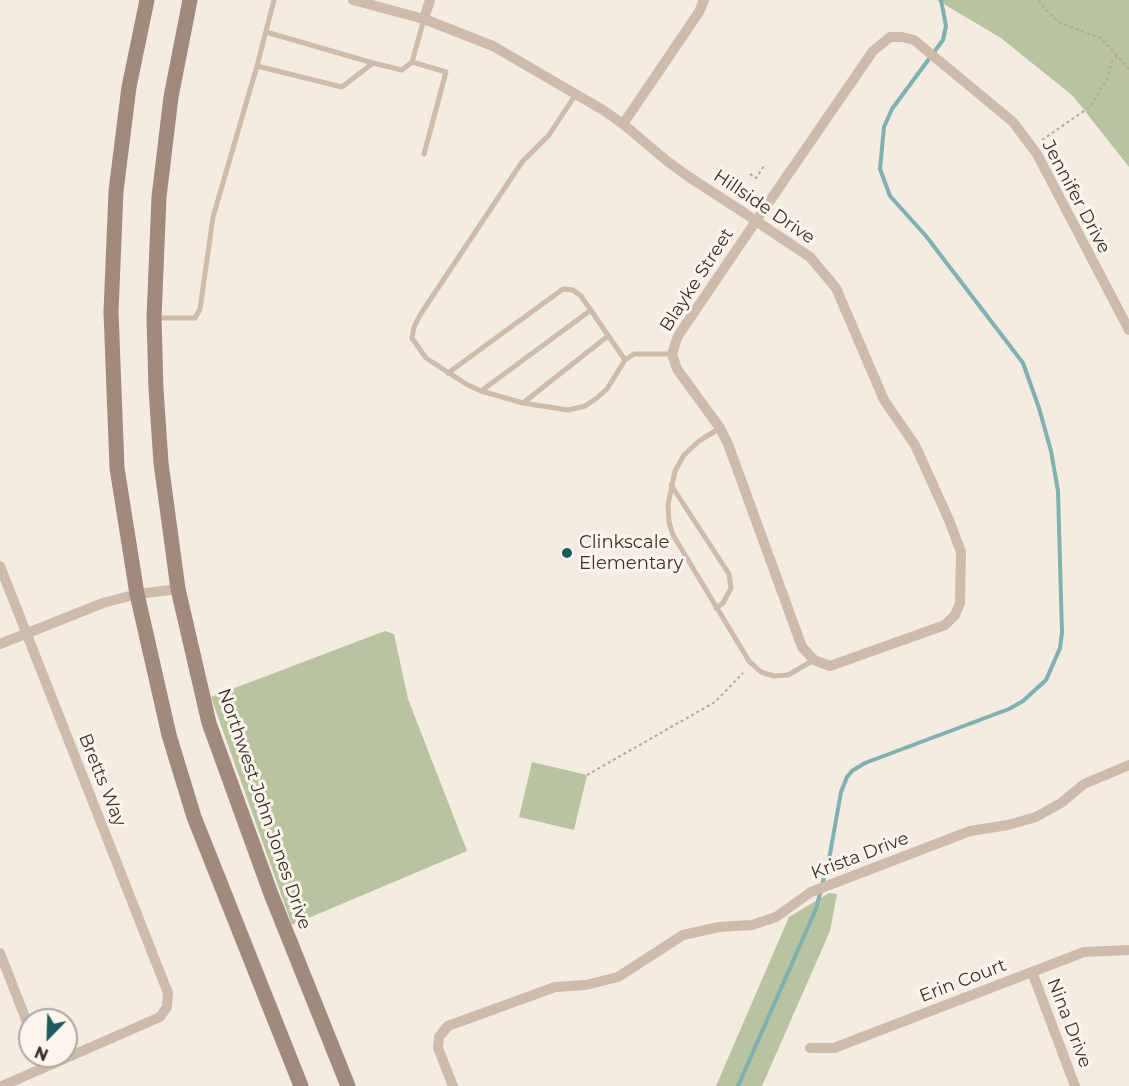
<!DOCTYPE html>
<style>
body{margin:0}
#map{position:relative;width:1129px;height:1086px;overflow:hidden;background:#f4ebe1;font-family:Montserrat,sans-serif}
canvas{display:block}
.north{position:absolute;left:18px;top:1008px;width:60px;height:60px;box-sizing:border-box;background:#fbf5ee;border:2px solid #aea6a0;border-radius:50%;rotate:203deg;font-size:16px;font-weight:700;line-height:24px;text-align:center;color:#3b302b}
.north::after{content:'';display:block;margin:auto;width:21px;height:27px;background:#1f5a5e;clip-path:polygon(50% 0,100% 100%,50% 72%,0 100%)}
</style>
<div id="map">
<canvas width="1129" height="1086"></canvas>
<div class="north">N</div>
</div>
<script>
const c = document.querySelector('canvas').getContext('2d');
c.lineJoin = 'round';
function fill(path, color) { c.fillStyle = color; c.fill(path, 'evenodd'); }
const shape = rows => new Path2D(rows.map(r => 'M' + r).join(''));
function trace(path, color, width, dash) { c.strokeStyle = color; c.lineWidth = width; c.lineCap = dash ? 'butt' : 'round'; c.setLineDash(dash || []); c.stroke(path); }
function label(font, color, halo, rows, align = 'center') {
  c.font = font + ' Montserrat,sans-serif'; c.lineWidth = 6; c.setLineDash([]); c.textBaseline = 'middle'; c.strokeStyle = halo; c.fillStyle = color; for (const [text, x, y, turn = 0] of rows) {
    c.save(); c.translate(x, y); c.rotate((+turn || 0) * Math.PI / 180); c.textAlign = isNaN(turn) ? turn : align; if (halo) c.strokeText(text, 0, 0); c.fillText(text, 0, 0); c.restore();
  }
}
fill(shape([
 [937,0,1129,0,1129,167,1073,96,1001,38],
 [385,631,394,634,408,699,467,851,292,925,211,697],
 [532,762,587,775,574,830,519,817],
 [829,893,837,894,830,931,762,1086,716,1086,789,917]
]), '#b8c4a0');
trace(shape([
 [738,1086,816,909,830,854,841,792,847,777,852,771,865,763,1009,709,1023,701,1046,680,1060,648,1062,633,1058,491,1051,451,1039,408,1023,363,926,236,890,196,880,169,884,127,892,109,943,40,946,26,941,0]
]), '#7fb0b2', 4);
trace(shape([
 [1039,0,1045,9,1060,23,1101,38,1129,69],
 [1042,140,1091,106,1108,77,1112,61,1117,56],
 [750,174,756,178,764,166],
 [587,775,715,702,743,673]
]), '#b9a596', 2, [3, 3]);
trace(shape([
 [266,32,373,63],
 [412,62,446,72,424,154],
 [257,66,342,87,373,63,402,70,412,62,424,19],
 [576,94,549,135,522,162,420,315,414,327,412,338,426,358,466,384,481,391,523,403,568,410,585,406,597,398,607,389,625,360,634,354,672,354],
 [156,318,195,318,200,309,213,217,257,66,274,0],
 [448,373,563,289,573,290,581,296,625,360],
 [481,391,591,310],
 [523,403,608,336],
 [720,428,699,441,684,455,675,471,668,505,669,522,673,535,749,661,761,672,774,676,788,675,814,660],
 [671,485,729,574,731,588,723,603,716,608]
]), '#cdbbac', 5);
trace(shape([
 [353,0,424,19,493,46,603,110,623,124,667,161,689,177,746,214,756,221,810,257,836,288,884,400,915,445,949,520,961,552,960,603,955,615,945,625,830,666,814,660,802,647,728,444,720,428,677,369,672,354,678,336,756,221,873,51,890,37,902,37,914,40,1013,122,1037,154,1129,330],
 [424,19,430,0],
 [623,124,699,12,704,0],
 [0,566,168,993,167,1007,160,1017,2,1086],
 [0,644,103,603,137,594,178,589],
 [0,953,30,1030],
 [1032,972,1075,1086],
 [810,1048,834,1048,1084,952,1129,950],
 [453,1086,438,1048,439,1037,448,1026,555,987,586,985,618,977,683,935,719,927,752,925,776,917,811,892,970,831,1008,825,1036,817,1061,803,1084,784,1129,765]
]), '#cdbbac', 10);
trace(shape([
 [147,0,129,87,116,191,111,312,117,468,137,594,169,735,194,817,301,1086],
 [190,0,171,97,159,197,154,318,156,389,161,463,178,589,209,723,271,894,348,1086]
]), '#a18a7d', 15);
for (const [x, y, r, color] of [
 [567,553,6,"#1f5a5e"]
]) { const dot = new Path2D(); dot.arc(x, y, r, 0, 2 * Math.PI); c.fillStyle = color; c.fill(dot); trace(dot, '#fbf5ee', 2); }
label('18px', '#3b302b', '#fbf5ee', [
 ["Jennifer Drive",1076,197,62],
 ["Hillside Drive",764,207,34],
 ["Blayke Street",697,280,-57],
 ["Bretts Way",102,780,68],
 ["Northwest John Jones Drive",264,809,71],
 ["Krista Drive",860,856,-21],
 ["Erin Court",963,981,-21],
 ["Nina Drive",1069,1023,69]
]);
label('18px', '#3b302b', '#fbf5ee', [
 ["Clinkscale",579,543],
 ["Elementary",579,564]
], 'left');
</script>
